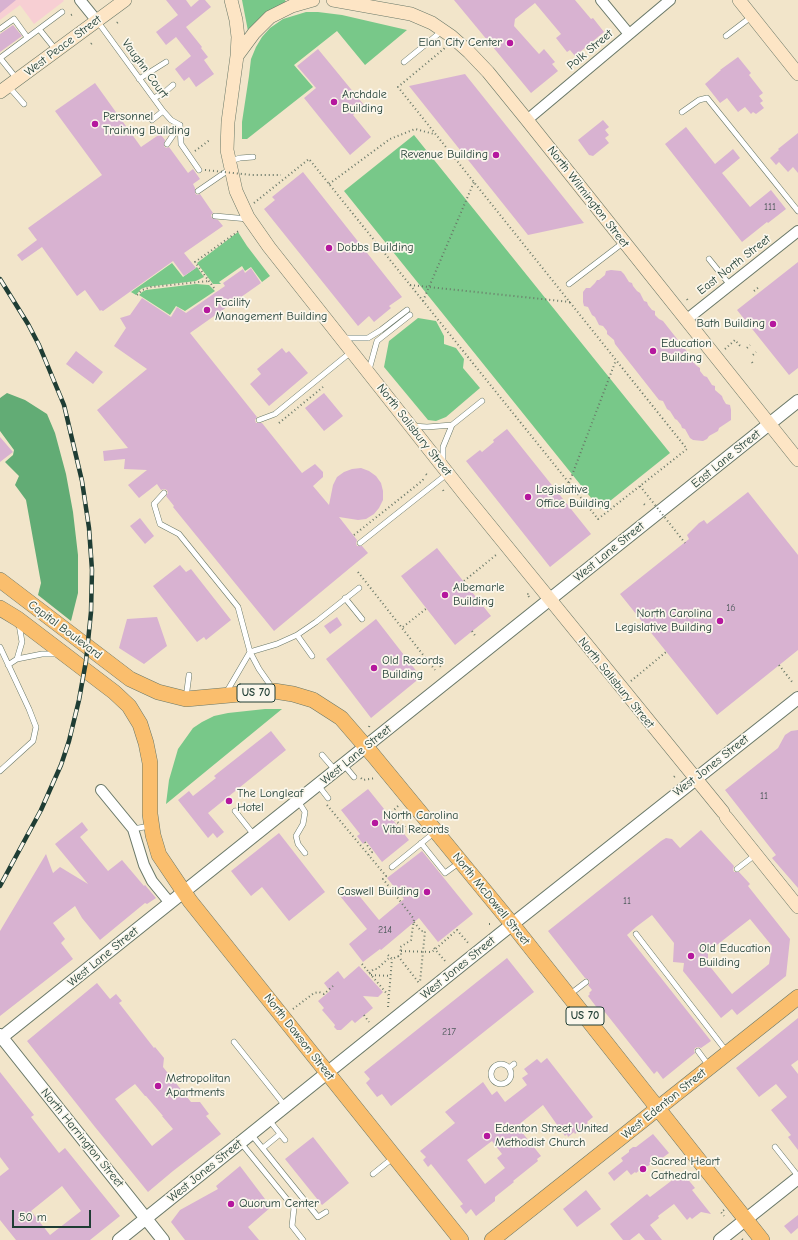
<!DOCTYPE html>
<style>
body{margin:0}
#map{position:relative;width:798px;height:1240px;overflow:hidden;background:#f2e5ca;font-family:"Comic Neue",sans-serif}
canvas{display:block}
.scale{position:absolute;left:12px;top:1210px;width:79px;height:18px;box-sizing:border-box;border:2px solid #1f3d34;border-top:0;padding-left:5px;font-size:12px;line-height:14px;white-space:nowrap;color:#1f3d34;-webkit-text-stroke:3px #fbf7ec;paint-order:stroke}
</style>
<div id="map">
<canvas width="798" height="1240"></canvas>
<div class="scale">50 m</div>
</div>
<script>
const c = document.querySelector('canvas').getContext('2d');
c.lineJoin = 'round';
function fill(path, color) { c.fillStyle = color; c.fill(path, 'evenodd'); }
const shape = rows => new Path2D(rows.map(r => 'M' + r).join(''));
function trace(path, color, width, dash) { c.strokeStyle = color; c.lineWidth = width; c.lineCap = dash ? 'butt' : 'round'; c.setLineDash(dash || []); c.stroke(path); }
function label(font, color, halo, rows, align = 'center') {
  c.font = font + ' "Comic Neue",sans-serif'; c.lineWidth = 3.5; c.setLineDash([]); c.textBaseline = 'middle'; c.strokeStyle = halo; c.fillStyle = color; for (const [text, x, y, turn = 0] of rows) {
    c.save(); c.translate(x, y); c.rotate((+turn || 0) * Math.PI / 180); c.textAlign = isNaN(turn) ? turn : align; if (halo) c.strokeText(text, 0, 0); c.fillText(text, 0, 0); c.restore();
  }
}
fill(shape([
 [0,0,63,0,64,1,34,24,20,5,0,20]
]), '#f7cfd3');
fill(shape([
 [242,0,285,0,286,2,248,31],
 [306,12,318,12,342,15,407,30,365,65,337,31,294,65,313,87,247,139,242,139,242,122,249,76,251,59,256,47,262,37,270,28,283,19],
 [414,135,670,453,600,509,344,191],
 [238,232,247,246,270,276,262,282,251,267,245,271,242,266,219,282,221,284,213,284,197,263],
 [172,263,183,277,197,267,204,277,196,281,146,287,141,289,136,295,131,292],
 [196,284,209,285,215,291,185,311,176,306,170,315,139,295,142,292,146,290],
 [418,318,436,321,444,336,444,344,456,348,464,359,463,368,480,388,446,417,436,421,428,420,384,367,389,341],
 [265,709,282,709,166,804,169,780,178,749,193,728,202,722,214,716,228,713]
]), '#78c889');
fill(shape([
 [7,393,25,400,47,414,55,433,66,474,73,512,78,555,78,593,71,621,38,595,41,583,26,500,15,485,19,476,5,462,13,455,14,450,0,431,0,398]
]), '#62ac75');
fill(shape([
 [0,0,16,0,0,13],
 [166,0,186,0,191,7,199,0,205,0,211,7,186,27,202,47,201,48,208,57,204,60,214,74,196,87,189,77,184,81,175,69,191,56,176,37,166,45,156,32,178,15],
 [454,0,575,0,591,19,593,18,604,32,575,56,570,50,567,52,556,38,561,34,535,3,515,19,514,26,539,54,544,49,555,62,552,64,558,71,531,93],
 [13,25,22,36,0,52,0,34],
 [318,49,364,105,353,115,371,137,350,155,304,98,316,88,297,66],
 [738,57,751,73,749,75,763,93,759,96,763,101,760,103,764,108,756,114,753,112,751,114,745,107,738,112,727,98,720,103,705,84,721,70,720,70],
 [465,74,584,223,528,235,409,86],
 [95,83,141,147,160,134,165,140,164,146,166,148,169,147,188,173,193,169,200,179,193,184,195,188,195,193,197,195,200,194,213,213,211,215,212,218,218,220,223,226,184,253,196,268,184,276,173,261,103,311,101,310,100,311,85,290,77,296,42,247,22,261,17,255,37,240,28,228,102,175,55,111],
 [603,120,609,127,605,130,609,135,605,138,609,143,593,156,589,155,578,140],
 [686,127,715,164,733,149,740,158,722,173,750,207,771,190,786,209,768,223,767,222,742,242,665,144],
 [798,133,798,173,793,167,788,172,779,162,776,165,770,158,779,150,778,149],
 [303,172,402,297,389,306,391,308,374,322,369,316,358,326,264,209,275,200,272,197],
 [798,262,798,368,789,375,737,310],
 [251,268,261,283,190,333,257,417,255,420,256,423,262,423,302,473,315,464,323,472,323,477,313,486,329,505,333,485,337,477,344,472,352,469,361,468,369,471,376,476,381,483,383,491,383,500,379,508,374,514,366,519,358,520,339,517,357,540,356,543,357,546,362,546,368,553,274,631,173,507,174,506,166,496,168,493,167,490,164,489,161,490,157,484,139,498,128,485,147,470,124,469,125,459,104,461,103,451,128,448,97,410,147,369,114,346,126,328,120,318,130,315,142,298,171,317,177,307,186,313,225,286,223,283,243,269,245,273],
 [611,270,621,271,624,274,629,282,632,283,633,286,637,291,640,293,644,301,647,302,648,305,652,310,655,311,655,315,659,319,663,321,692,358,693,362,697,366,700,368,700,371,704,376,707,377,712,385,715,386,715,390,722,396,723,399,726,404,730,405,731,410,731,420,719,428,718,431,709,436,707,439,703,441,693,440,690,438,685,429,682,428,681,425,677,420,675,419,670,411,667,409,663,401,659,400,615,344,614,340,607,334,607,331,603,326,599,325,595,317,592,315,588,307,584,306,583,302,583,292,586,288,590,288,595,283,597,280,599,280,605,275,606,271],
 [282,348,286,353,289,351,308,373,269,406,250,384,261,374,257,369],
 [76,351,103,372,93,384,66,364],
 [324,393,343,416,324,431,305,408],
 [507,429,591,534,550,567,466,461,480,450,482,452,494,442,493,440],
 [0,437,13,452,0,462],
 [748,492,798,555,798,650,717,715,620,594,689,539,687,535,699,523,704,520,707,524],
 [140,518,154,536,145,544,130,526],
 [437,548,491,616,455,645,401,576],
 [180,565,186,572,191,569,231,620,206,640,204,637,197,642,153,586],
 [157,617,167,646,144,664,119,648,127,619],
 [337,617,342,625,330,634,324,626],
 [376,619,421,677,371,718,326,659],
 [798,730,798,888,772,858,776,855,725,790,778,748,785,735,791,731],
 [271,731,286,750,208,813,224,832,217,838,213,833,208,838,178,800,189,791,193,796,216,778,214,776],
 [368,789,409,840,382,862,366,841,363,844,357,836,360,834,341,810],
 [82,822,88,830,80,837,108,871,122,860,144,886,145,885,156,898,147,904,145,903,100,940,82,918,75,906,53,923,65,939,61,943,73,959,0,1016,0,931,46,854,53,873,60,867,88,884,55,844],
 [701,830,734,866,733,869,734,872,739,872,750,884,748,886,790,939,786,976,737,1015,732,1009,721,1018,683,971,684,963,673,962,674,943,652,915,636,927,627,935,711,1041,701,1048,698,1047,695,1048,694,1051,695,1053,663,1079,657,1071,654,1074,604,1011,601,1013,588,996,590,994,589,993,592,990,588,985,590,983,589,980,585,978,548,931,661,841,666,838,672,839,680,848],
 [750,919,772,946,769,964,732,994,708,964,708,952],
 [279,833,325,892,289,921,262,887,251,896,231,871],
 [422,851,473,914,438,942,419,918,381,950,380,949,363,962,349,944,367,929,340,896,352,887,379,920,404,899,387,878],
 [507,958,534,992,391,1106,382,1094,377,1097,366,1083,370,1079,364,1072],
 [359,966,383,992,378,997,363,996,373,1008,355,1023,352,1020,341,1030,337,1030,334,1027,335,1025,322,1010,324,1008,318,1001,330,991,324,983,338,971,344,979],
 [97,983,110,999,116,994,122,1001,119,1003,154,1048,155,1047,164,1058,163,1067,191,1102,200,1102,209,1114,206,1116,221,1134,173,1171,148,1192,95,1127,27,1041],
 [135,1084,145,1096,146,1096,163,1116,162,1116,173,1129,152,1146,115,1099],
 [798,1018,798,1060,791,1065,798,1074,798,1150,788,1137,791,1135,771,1110,787,1097,776,1084,759,1097,736,1068],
 [547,1058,593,1117,587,1122,588,1123,575,1134,574,1132,568,1137,567,1134,565,1136,543,1105,517,1126,541,1156,537,1159,538,1161,513,1181,514,1182,495,1197,495,1201,476,1216,471,1209,466,1214,460,1206,463,1204,431,1164,428,1167,423,1160,426,1157,420,1151,455,1123,445,1112,483,1082,492,1095,497,1091,505,1102,527,1085,522,1078,528,1074,524,1069,537,1059,541,1063],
 [492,1141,502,1154,497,1158,505,1168,485,1184,467,1160],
 [0,1072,34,1115,31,1117,59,1153,65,1148,120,1216,90,1240,16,1240,0,1220,0,1176,9,1169,0,1157],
 [62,1186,81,1211,50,1235,31,1211],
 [653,1134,669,1153,661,1159,659,1157,648,1166,645,1166,636,1173,635,1172,631,1175,627,1170,614,1181,608,1173,623,1161,621,1158,629,1152,629,1150,633,1147,636,1147],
 [313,1137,349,1183,322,1205,285,1159],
 [240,1166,271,1207,248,1227,259,1240,185,1240,171,1222,180,1210,218,1189,216,1186],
 [679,1175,683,1180,686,1177,695,1188,692,1190,711,1214,701,1212,692,1219,690,1217,687,1220,674,1204,658,1216,659,1218,650,1225,662,1240,645,1240,639,1233,630,1240,623,1240,610,1224,647,1194,650,1197],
 [586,1190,601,1209,577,1227,563,1209],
 [798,1215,798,1228,791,1234,784,1226]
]), '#d8b2d1');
const service = shape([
 [98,22,163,111,171,120,180,125],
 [0,29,14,19,27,37],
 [39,29,56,50],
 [726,36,751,17],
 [0,58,62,12],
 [0,58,17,79],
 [404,62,442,31],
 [139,79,166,62],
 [9,87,24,104],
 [154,98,165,92,173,85],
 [682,112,699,100,707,98,798,211],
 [152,120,163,111],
 [180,125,181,144,199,170],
 [167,144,180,125],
 [230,161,240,158,253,157],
 [198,191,230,169],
 [215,216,248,219],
 [709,259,730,285],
 [569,284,624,242],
 [344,338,368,338,381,330,407,310],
 [369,370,377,341,410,315],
 [259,420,275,414,351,352],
 [413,426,427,427,452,425],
 [443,462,443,447,452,425,482,401],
 [164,493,154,504,160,524,179,534,238,607,250,652,259,669,273,689],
 [360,543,447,474],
 [345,598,362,619],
 [297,635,312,656],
 [0,647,29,709,36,727,33,741,0,771],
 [17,659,22,642,19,624],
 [8,665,17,659,42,654,57,654],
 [226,693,250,652,277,644,297,635,316,622,359,588],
 [186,698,189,675],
 [322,755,335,770],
 [344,765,354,777],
 [318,785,328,798],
 [298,801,305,812,303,824,296,836,298,844,305,853],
 [235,811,254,835],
 [133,829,150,826],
 [421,843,445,873,460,862],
 [392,867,435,832],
 [737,869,755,855],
 [636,934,727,1052],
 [569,995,586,982],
 [234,1042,286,1107],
 [698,1051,709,1066],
 '491 1074a10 10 0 1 1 20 0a10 10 0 1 1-20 0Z',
 [509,1068,514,1064],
 [269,1120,285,1140],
 [251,1134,318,1217,326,1212],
 [241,1143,294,1208,292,1226,303,1240],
 [775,1147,798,1176],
 [263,1148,280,1134],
 [373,1174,394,1157]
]);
const minor = shape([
 [80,0,97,21],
 [601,0,629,34],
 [527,120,670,0],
 [686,320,798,231],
 [101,790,133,829,144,865,152,881,170,903]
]);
const tertiary = shape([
 [0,1035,163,1240],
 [2,1037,798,401],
 [119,1240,500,934,798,698],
 [720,1240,798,1178]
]);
const secondary = shape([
 [231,0,236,20,238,37,237,56,228,122,227,150,236,191,248,217,269,247,465,495,723,812],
 [333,0,411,14,432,23,451,36,469,52,488,72,527,120,798,460],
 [739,0,798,74],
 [237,56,254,33,270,17,292,6,313,0],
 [0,92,125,0],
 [726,817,798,907]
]);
const primary = shape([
 [0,580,130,679,158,692,186,699,274,691,293,694,313,700,341,718,373,755,512,924,762,1240],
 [0,608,18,619,114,692,129,706,140,724,146,743,150,763,150,814,153,835,159,855,190,901,461,1240],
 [492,1240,798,997]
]);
trace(service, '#697868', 6);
trace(minor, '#697868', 12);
trace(tertiary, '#697868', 14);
trace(secondary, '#697868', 14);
trace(primary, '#697868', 16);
trace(shape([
 [71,15,73,14],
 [117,23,118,22],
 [91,44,93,42],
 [195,151,211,139],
 [329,184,390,139,415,129,434,134],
 [254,203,309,159,598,519,687,449,398,87,446,47],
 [410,285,570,302],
 [214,288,195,262,240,230],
 [754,291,759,287],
 [137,295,142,290,151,287,209,281],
 [687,299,689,302],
 [423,301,474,182],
 [747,348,750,345],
 [725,349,735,340,741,347],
 [753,355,756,352],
 [752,362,754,365],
 [279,423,323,387],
 [426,474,427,475],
 [569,483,616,360],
 [443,490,444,492],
 [644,504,645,505],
 [354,535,422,481,425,477],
 [358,572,435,670],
 [464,581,496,555],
 [529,597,527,594,530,594],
 [403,627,427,608],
 [472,631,476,637],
 [779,665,793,683],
 [440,666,442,668],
 [631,681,666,652],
 [369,727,370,724],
 [674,777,676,775],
 [361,778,363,780,376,778],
 [327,805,386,876,383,879,414,919,411,940,399,948],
 [398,806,389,815,397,822,411,831,416,829],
 [365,842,372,852,369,855],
 [414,922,421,931,425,931,420,982],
 [489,924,490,924],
 [434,948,445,961],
 [401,951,432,952,457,930,469,944],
 [388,955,392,959,401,955,401,951,399,947],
 [398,956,419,983],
 [362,964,388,995],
 [369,973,374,969,377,969,390,957],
 [371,975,391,976],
 [388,1007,392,959],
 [293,1009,314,993,319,992,324,994,333,986],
 [364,1015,369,1022],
 [724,1210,721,1212,724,1216],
 [742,1239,743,1240]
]), '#697868', 2, [1, 3]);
trace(service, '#fff', 5);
trace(minor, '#fff', 10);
trace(tertiary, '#fff', 12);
trace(secondary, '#fde5c5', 13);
trace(primary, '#fabe6d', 15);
const rail = shape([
 [0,279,28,324,39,345,64,405,82,481,89,528,92,570,91,612,86,661,79,700,69,741,61,765,41,810,0,886]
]);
trace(rail, '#1f3d34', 4.5);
trace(rail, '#fbf7ec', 3, [9]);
trace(shape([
 [205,170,252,175,281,175],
 [640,486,685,543]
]), '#697868', 2, [1, 3]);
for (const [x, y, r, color] of [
 [510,43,4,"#b5179e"],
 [334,102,4,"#b5179e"],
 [95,124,4,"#b5179e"],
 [496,155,4,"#b5179e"],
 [329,248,4,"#b5179e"],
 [207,310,4,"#b5179e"],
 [773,324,4,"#b5179e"],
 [653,351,4,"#b5179e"],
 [528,497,4,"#b5179e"],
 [445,595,4,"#b5179e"],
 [720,621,4,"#b5179e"],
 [374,668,4,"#b5179e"],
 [229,801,4,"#b5179e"],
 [375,823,4,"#b5179e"],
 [427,892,4,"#b5179e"],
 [691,956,4,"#b5179e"],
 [158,1086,4,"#b5179e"],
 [487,1136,4,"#b5179e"],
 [643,1169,4,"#b5179e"],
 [231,1204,4,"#b5179e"]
]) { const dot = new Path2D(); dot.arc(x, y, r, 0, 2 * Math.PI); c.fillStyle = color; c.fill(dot); trace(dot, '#fbf7ec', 1.5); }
label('10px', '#4d5a5b', null, [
 ["111",770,207],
 ["16",731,608],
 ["11",764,796],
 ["11",627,901],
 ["214",385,930],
 ["217",449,1032]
]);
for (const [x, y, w] of [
 [256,693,38],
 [585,1016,38]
]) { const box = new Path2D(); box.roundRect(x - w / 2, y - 9, w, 18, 3); c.fillStyle = '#fbf7ec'; c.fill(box); trace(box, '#1f3d34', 1); }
label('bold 11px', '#1f3d34', null, [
 ["US 70",256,693],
 ["US 70",585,1016]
]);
label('12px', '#1f3d34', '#fbf7ec', [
 ["Elan City Center",502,43,"right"],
 ["Archdale",342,95],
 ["Building",342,109],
 ["Personnel",103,117],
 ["Training Building",103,131],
 ["Revenue Building",488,155,"right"],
 ["Dobbs Building",337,248],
 ["Facility",215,303],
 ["Management Building",215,317],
 ["Bath Building",765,324,"right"],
 ["Education",661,344],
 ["Building",661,358],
 ["Legislative",536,490],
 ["Office Building",536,504],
 ["Albemarle",453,588],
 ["Building",453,602],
 ["North Carolina",712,614,"right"],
 ["Legislative Building",712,628,"right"],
 ["Old Records",382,661],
 ["Building",382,675],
 ["The Longleaf",237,794],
 ["Hotel",237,808],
 ["North Carolina",383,816],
 ["Vital Records",383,830],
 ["Caswell Building",419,892,"right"],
 ["Old Education",699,949],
 ["Building",699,963],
 ["Metropolitan",166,1079],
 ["Apartments",166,1093],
 ["Edenton Street United",495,1129],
 ["Methodist Church",495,1143],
 ["Sacred Heart",651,1162],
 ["Cathedral",651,1176],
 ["Quorum Center",239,1204]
], 'left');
label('12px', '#1f3d34', '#fbf7ec', [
 ["West Peace Street",63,46,-37],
 ["Polk Street",590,50,-40],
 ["Vaughn Court",145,69,54],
 ["North Wilmington Street",588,197,52],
 ["East North Street",734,265,-38],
 ["North Salisbury Street",414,430,52],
 ["East Lane Street",726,459,-39],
 ["West Lane Street",609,552,-39],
 ["Capital Boulevard",65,630,37],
 ["North Salisbury Street",616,683,51],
 ["West Lane Street",356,755,-39],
 ["West Jones Street",711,766,-38],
 ["North McDowell Street",491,899,51],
 ["West Lane Street",103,957,-39],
 ["West Jones Street",458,968,-39],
 ["North Dawson Street",299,1037,52],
 ["West Edenton Street",664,1104,-39],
 ["North Harrington Street",82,1138,51],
 ["West Jones Street",205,1171,-39]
]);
</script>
